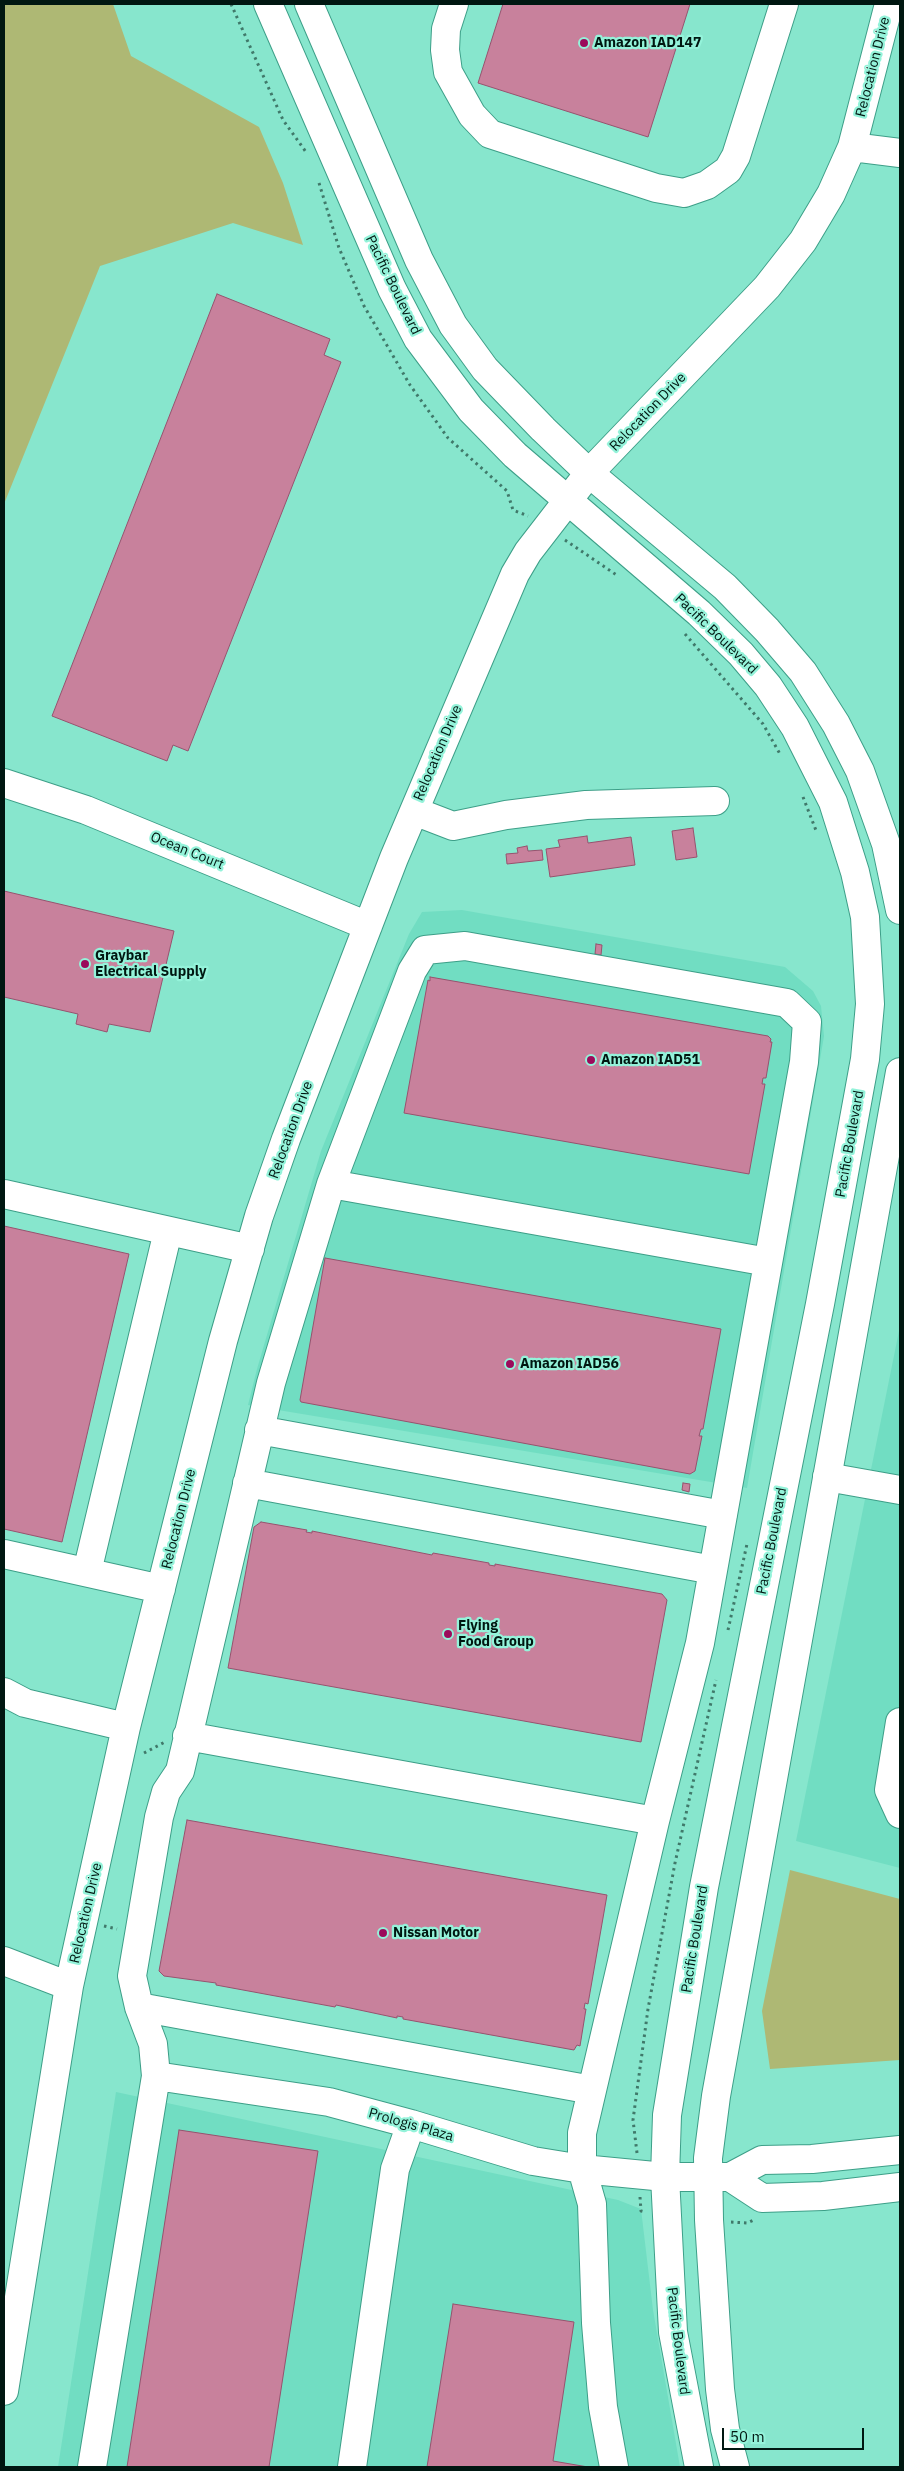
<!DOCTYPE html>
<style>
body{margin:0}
#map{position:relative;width:904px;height:2471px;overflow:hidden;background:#87e6cd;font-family:"IBM Plex Sans",sans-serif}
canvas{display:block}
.frame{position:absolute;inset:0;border:5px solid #001711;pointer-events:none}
.scale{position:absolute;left:722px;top:2428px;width:142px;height:22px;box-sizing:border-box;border:2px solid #001711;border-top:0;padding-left:6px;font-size:15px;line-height:18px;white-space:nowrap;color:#001711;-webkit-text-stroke:4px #94f3da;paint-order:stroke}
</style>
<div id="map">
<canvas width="904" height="2471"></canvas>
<div class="frame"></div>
<div class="scale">50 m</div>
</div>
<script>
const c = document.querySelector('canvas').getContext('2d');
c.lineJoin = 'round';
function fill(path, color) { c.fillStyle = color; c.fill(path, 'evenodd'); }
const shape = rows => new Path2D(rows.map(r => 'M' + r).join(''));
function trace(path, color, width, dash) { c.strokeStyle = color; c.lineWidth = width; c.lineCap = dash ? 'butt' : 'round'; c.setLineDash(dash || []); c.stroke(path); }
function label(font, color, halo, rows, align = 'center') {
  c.font = font + ' "IBM Plex Sans",sans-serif'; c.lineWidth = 4.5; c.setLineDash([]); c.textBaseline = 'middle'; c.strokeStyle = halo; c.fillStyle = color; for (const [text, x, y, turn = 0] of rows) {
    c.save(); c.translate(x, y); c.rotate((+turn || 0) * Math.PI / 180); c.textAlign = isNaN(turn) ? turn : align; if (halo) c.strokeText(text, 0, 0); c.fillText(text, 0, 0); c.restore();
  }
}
fill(shape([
 [462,910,785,967,813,991,821,1006,824,1036,747,1488,248,1405,257,1369,321,1151,409,934,422,912],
 [900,1326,900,1868,796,1841],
 [116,2092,618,2200,641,2209,653,2310,680,2467,58,2467]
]), '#71ddc2');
fill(shape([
 [4,4,113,4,131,56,259,127,283,183,303,245,233,223,100,266,4,504],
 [790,1870,900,1899,900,2060,770,2069,762,2011]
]), '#aeb874');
const building = shape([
 [503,4,690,4,648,137,478,83,503,4],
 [217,294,330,339,324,355,341,362,188,751,173,745,167,761,52,716,217,294],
 [693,828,697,857,676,860,672,831,693,828],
 [587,836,588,843,631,837,635,865,550,877,546,849,560,847,558,840,587,836],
 [527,846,528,851,542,850,543,860,507,864,506,854,518,853,517,848,527,846],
 [4,891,174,931,150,1032,109,1024,107,1032,76,1024,78,1014,4,997,4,891],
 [596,944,602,945,601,955,595,954,596,944],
 [430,977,768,1036,771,1039,770,1042,772,1042,766,1078,763,1078,762,1084,765,1084,749,1174,404,1113,428,980,430,981,430,977],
 [4,1226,129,1254,62,1542,4,1529,4,1226],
 [325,1258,721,1329,703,1429,701,1429,699,1436,702,1436,695,1471,690,1474,301,1402,300,1400,325,1258],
 [683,1483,690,1484,689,1492,682,1490,683,1483],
 [261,1522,307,1530,306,1532,312,1533,312,1531,432,1555,433,1553,489,1563,489,1565,495,1566,495,1564,662,1594,667,1600,641,1742,228,1668,254,1527,261,1522],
 [187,1820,607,1895,588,2004,585,2003,584,2009,586,2009,580,2046,577,2045,574,2050,403,2019,403,2017,397,2016,397,2018,336,2005,335,2007,216,1985,216,1983,164,1976,159,1971,187,1820],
 [179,2130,318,2151,269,2467,127,2467,179,2130],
 [453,2304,574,2322,553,2461,588,2467,427,2467,453,2304]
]);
fill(building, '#c8819c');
trace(building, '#97526e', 1);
const minor = shape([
 [454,4,446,29,445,50,448,72,472,115,490,134,656,188,684,193,707,185,728,170,736,156,784,4],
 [852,147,900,153],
 [4,783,86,810,368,926],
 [414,811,453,826,506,815,586,805,715,801],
 [331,1184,768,1262],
 [4,1194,250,1249],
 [259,1430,723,1515],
 [827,1477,900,1490],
 [247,1483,713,1570],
 [4,1554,161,1589],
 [87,1572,168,1231],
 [4,1692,25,1703,126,1727],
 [900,1722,889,1790,900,1814],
 [187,1736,655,1821],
 [4,1961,69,1986],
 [139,2007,592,2090],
 [156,2076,329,2102,411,2124,533,2161,582,2169,665,2177],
 [4,2391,69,1986,126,1727,223,1341,259,1216,286,1139,394,858,515,574,528,552,589,473,767,287,803,241,831,194,852,147,889,4],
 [92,2467,156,2076,153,2044,139,2007,132,1976,159,1817,166,1792,180,1771,271,1383,331,1184,412,971,425,950,465,946,787,1003,807,1022,804,1062,700,1643,655,1821,582,2133,582,2169,592,2204,596,2323,603,2407,614,2467],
 [352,2467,395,2169,411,2124]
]);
const major = shape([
 [268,4,392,289,418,339,471,410,515,455,699,613,741,654,768,686,795,727,833,802,855,872,865,917,870,1004,865,1059,820,1304,704,1887,667,2115,665,2177,673,2332,699,2467],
 [309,4,419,260,453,325,485,369,543,429,589,473,725,587,767,630,803,672,836,724,860,771,886,844,900,910],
 [665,2177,730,2177,762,2160,812,2159,900,2150],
 [730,2177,762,2198,823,2196,900,2187],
 [735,2467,725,2429,720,2389,709,2220,708,2158,716,2096,900,1072]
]);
trace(minor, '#3d9f88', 30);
trace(major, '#3d9f88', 30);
trace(shape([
 [231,4,283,120,306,152],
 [319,183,339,248,364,306,410,385,448,438,507,491,513,510,528,516],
 [565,540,618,576],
 [685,634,763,724,780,754],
 [803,797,817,833],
 [728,1630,747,1544],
 [144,1753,165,1742],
 [104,1926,117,1929],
 [637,2153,633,2120,648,2009,675,1863,716,1680],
 [640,2197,641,2211,645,2212],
 [731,2222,747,2223,756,2219]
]), '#40796a', 3, [2.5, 4]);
trace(minor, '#fff', 28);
trace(major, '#fff', 28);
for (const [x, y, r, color] of [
 [584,43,5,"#9b0b5b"],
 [85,964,5,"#9b0b5b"],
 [591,1060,5,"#9b0b5b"],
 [510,1364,5,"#9b0b5b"],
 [448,1634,5,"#9b0b5b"],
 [383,1933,5,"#9b0b5b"]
]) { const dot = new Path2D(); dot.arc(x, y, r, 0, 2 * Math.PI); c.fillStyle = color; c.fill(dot); trace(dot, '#94f3da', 2); }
label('bold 14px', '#001711', '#94f3da', [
 ["Amazon IAD147",594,43],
 ["Graybar",95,956],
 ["Electrical Supply",95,972],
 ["Amazon IAD51",601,1060],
 ["Amazon IAD56",520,1364],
 ["Flying",458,1626],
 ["Food Group",458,1642],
 ["Nissan Motor",393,1933]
], 'left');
label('14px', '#001711', '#94f3da', [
 ["Relocation Drive",873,67,-76],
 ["Pacific Boulevard",393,285,64],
 ["Relocation Drive",648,412,-46],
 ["Pacific Boulevard",716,634,44],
 ["Relocation Drive",438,753,-67],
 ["Ocean Court",187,851,22],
 ["Relocation Drive",291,1130,-70],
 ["Pacific Boulevard",850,1144,-80],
 ["Relocation Drive",179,1519,-76],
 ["Pacific Boulevard",772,1541,-79],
 ["Relocation Drive",86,1913,-77],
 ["Pacific Boulevard",695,1939,-81],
 ["Prologis Plaza",411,2125,16],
 ["Pacific Boulevard",678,2341,83]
]);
</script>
